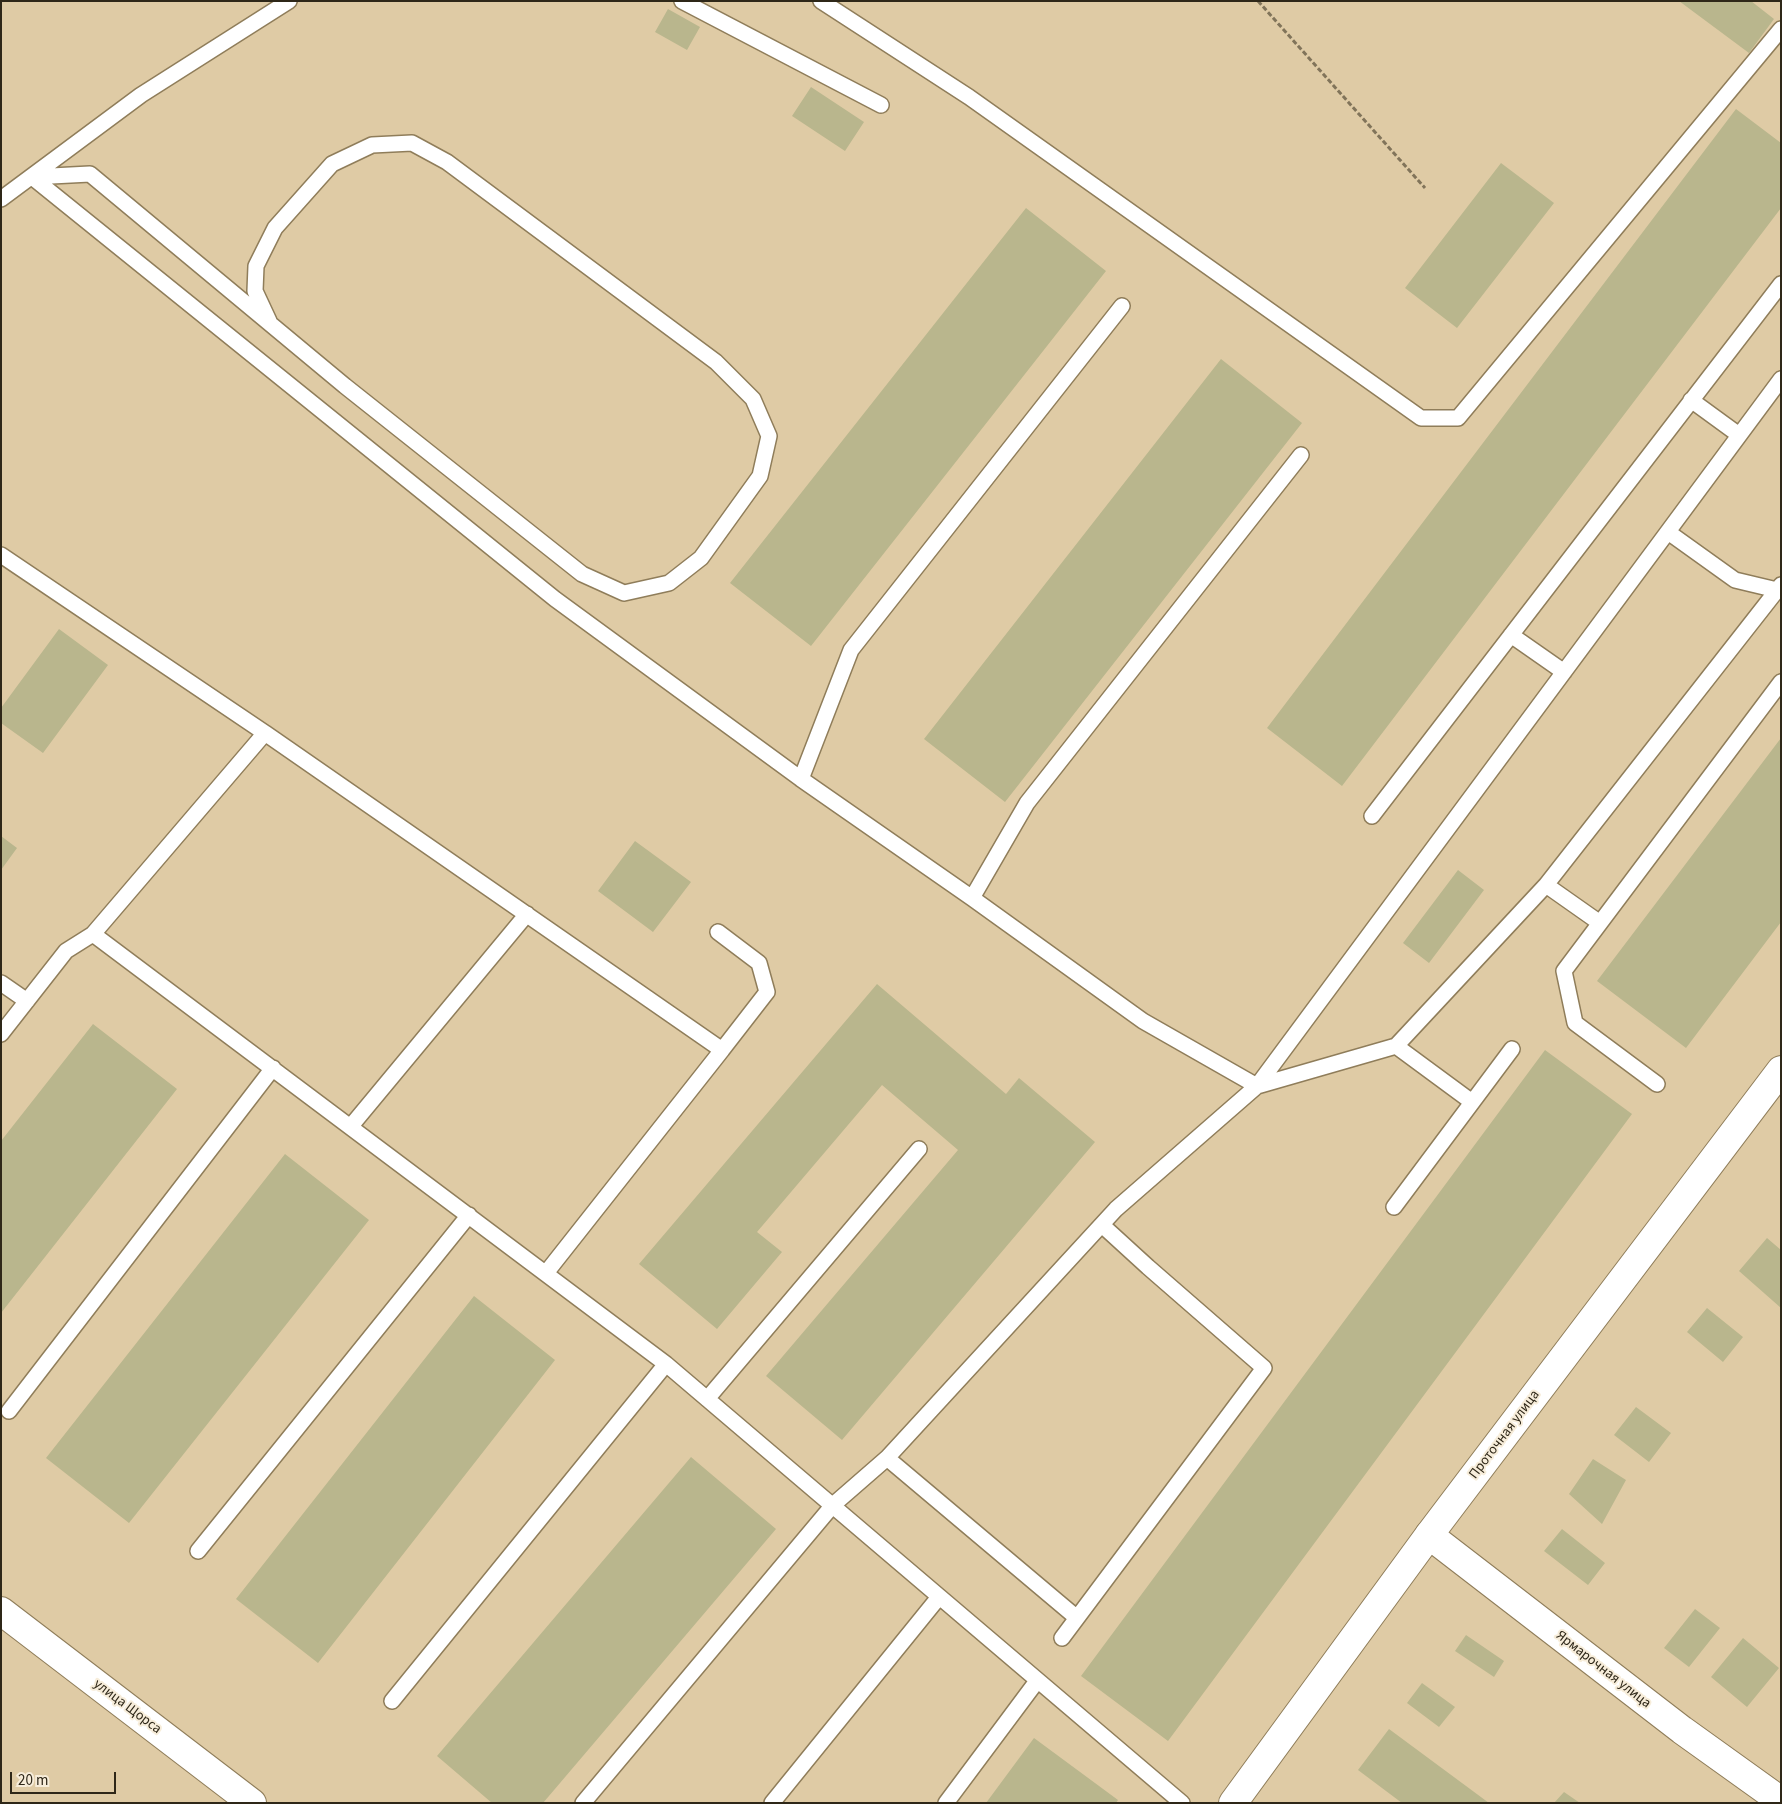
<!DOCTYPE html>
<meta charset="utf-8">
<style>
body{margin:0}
#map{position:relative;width:1782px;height:1804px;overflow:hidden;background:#dfcba5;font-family:"Source Sans 3",sans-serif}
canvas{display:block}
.frame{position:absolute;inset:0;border:2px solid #2e2718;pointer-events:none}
.scale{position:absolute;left:10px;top:1772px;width:106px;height:22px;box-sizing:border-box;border:2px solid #2e2718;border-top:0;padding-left:6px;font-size:15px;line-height:18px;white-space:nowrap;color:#2e2718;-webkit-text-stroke:4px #f7edda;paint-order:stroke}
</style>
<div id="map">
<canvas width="1782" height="1804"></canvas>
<div class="frame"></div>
<div class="scale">20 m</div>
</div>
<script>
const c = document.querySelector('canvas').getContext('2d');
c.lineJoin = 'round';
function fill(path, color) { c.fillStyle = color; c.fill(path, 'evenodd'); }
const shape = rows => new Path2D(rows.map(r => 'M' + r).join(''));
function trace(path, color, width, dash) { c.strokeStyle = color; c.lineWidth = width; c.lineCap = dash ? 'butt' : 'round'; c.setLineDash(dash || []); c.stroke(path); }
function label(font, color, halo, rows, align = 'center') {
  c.font = font + ' "Source Sans 3",sans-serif'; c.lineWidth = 4; c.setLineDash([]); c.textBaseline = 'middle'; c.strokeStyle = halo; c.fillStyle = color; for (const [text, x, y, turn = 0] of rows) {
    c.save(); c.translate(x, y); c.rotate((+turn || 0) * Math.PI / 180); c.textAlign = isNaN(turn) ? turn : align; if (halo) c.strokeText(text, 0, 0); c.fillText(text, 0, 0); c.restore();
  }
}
fill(shape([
 [1679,1,1751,1,1774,19,1749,53],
 [668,9,700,27,687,50,655,32],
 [811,87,864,122,845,151,792,116],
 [1736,109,1781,143,1781,208,1342,786,1267,728],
 [1501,163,1554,203,1457,328,1405,288],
 [1026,208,1106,271,811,646,730,583],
 [1221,359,1302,423,1005,802,924,739],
 [59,629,108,665,43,753,1,723,1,708],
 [1781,738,1781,922,1686,1048,1597,981],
 [1,836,17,848,1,870],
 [635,841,691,882,653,932,598,891],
 [1458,870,1484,890,1429,963,1403,943],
 [877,984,1006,1094,1019,1078,1095,1142,842,1440,766,1376,958,1150,882,1085,757,1232,782,1252,717,1329,639,1264],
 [93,1024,177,1089,1,1313,1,1141],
 [1545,1050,1632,1114,1168,1741,1081,1676],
 [285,1154,369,1220,129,1523,46,1458],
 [1767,1238,1781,1250,1781,1308,1739,1271],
 [474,1296,555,1360,318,1663,236,1599],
 [1707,1308,1743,1337,1723,1362,1687,1332],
 [1636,1407,1671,1433,1649,1462,1614,1435],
 [691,1457,776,1529,543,1803,492,1803,437,1756],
 [1593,1459,1626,1480,1602,1524,1569,1494],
 [1562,1529,1605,1563,1588,1585,1544,1551],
 [1695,1609,1720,1628,1689,1667,1664,1648],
 [1466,1635,1504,1661,1494,1677,1455,1651],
 [1743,1638,1779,1668,1747,1707,1711,1677],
 [1422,1683,1455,1707,1439,1727,1407,1703],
 [1389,1729,1489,1803,1402,1803,1358,1770],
 [1034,1738,1118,1800,1116,1803,986,1803],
 [1564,1792,1580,1803,1554,1803]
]), '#b9b68d');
const lane = shape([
 [682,1,881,105],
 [821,1,969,97,1421,418,1458,418,1781,29],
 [32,177,555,599,801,779,972,898,1143,1021,1257,1086,1396,1046,1546,885,1781,585],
 [32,177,90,174,345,386,582,574,624,593,669,583,701,558,760,476,769,436,753,399,716,362,447,162,412,143,372,145,332,164,275,228,256,266,255,291,269,321],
 [1,199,141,95,289,1],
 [1691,400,1739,435],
 [1668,532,1735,580,1781,591],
 [1,555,265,733,93,934,666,1364,1182,1803],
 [1511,635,1564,672],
 [265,733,722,1050,546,1273],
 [801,779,851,650,1122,306],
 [1372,816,1781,284],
 [1546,885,1600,923],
 [972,898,1027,803,1301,455],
 [718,932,759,963,767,992,722,1050],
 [1,983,27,1001],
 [1,1034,66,951,93,934],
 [1396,1046,1472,1102],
 [1657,1084,1575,1023,1564,971,1781,682],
 [351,1126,527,914],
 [1394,1207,1512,1049],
 [707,1399,919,1149],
 [9,1411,273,1068],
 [887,1458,1077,1618],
 [198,1551,469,1215],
 [1062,1638,1264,1368,1148,1267,1102,1225],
 [392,1701,666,1364],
 [583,1803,833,1505,887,1458,1116,1209,1257,1086,1781,379],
 [772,1803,939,1597],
 [946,1803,1037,1681]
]);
const street = shape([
 [1429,1535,1682,1730,1781,1801]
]);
const secondary = shape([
 [1,1611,252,1803],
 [1233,1803,1429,1535,1781,1070]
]);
trace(lane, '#8f7d5a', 18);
trace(street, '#8f7d5a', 30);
trace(secondary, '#8f7d5a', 30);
trace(shape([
 [1258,1,1425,188]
]), '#81745a', 3, [5, 2.5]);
trace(lane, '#fff', 15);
trace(street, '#fff', 28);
trace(secondary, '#fff', 28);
label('14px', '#2e2718', '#f7edda', [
 ["Проточная улица",1505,1435,-53],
 ["Ярмарочная улица",1603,1670,38],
 ["улица Щорса",127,1707,37]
]);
</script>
